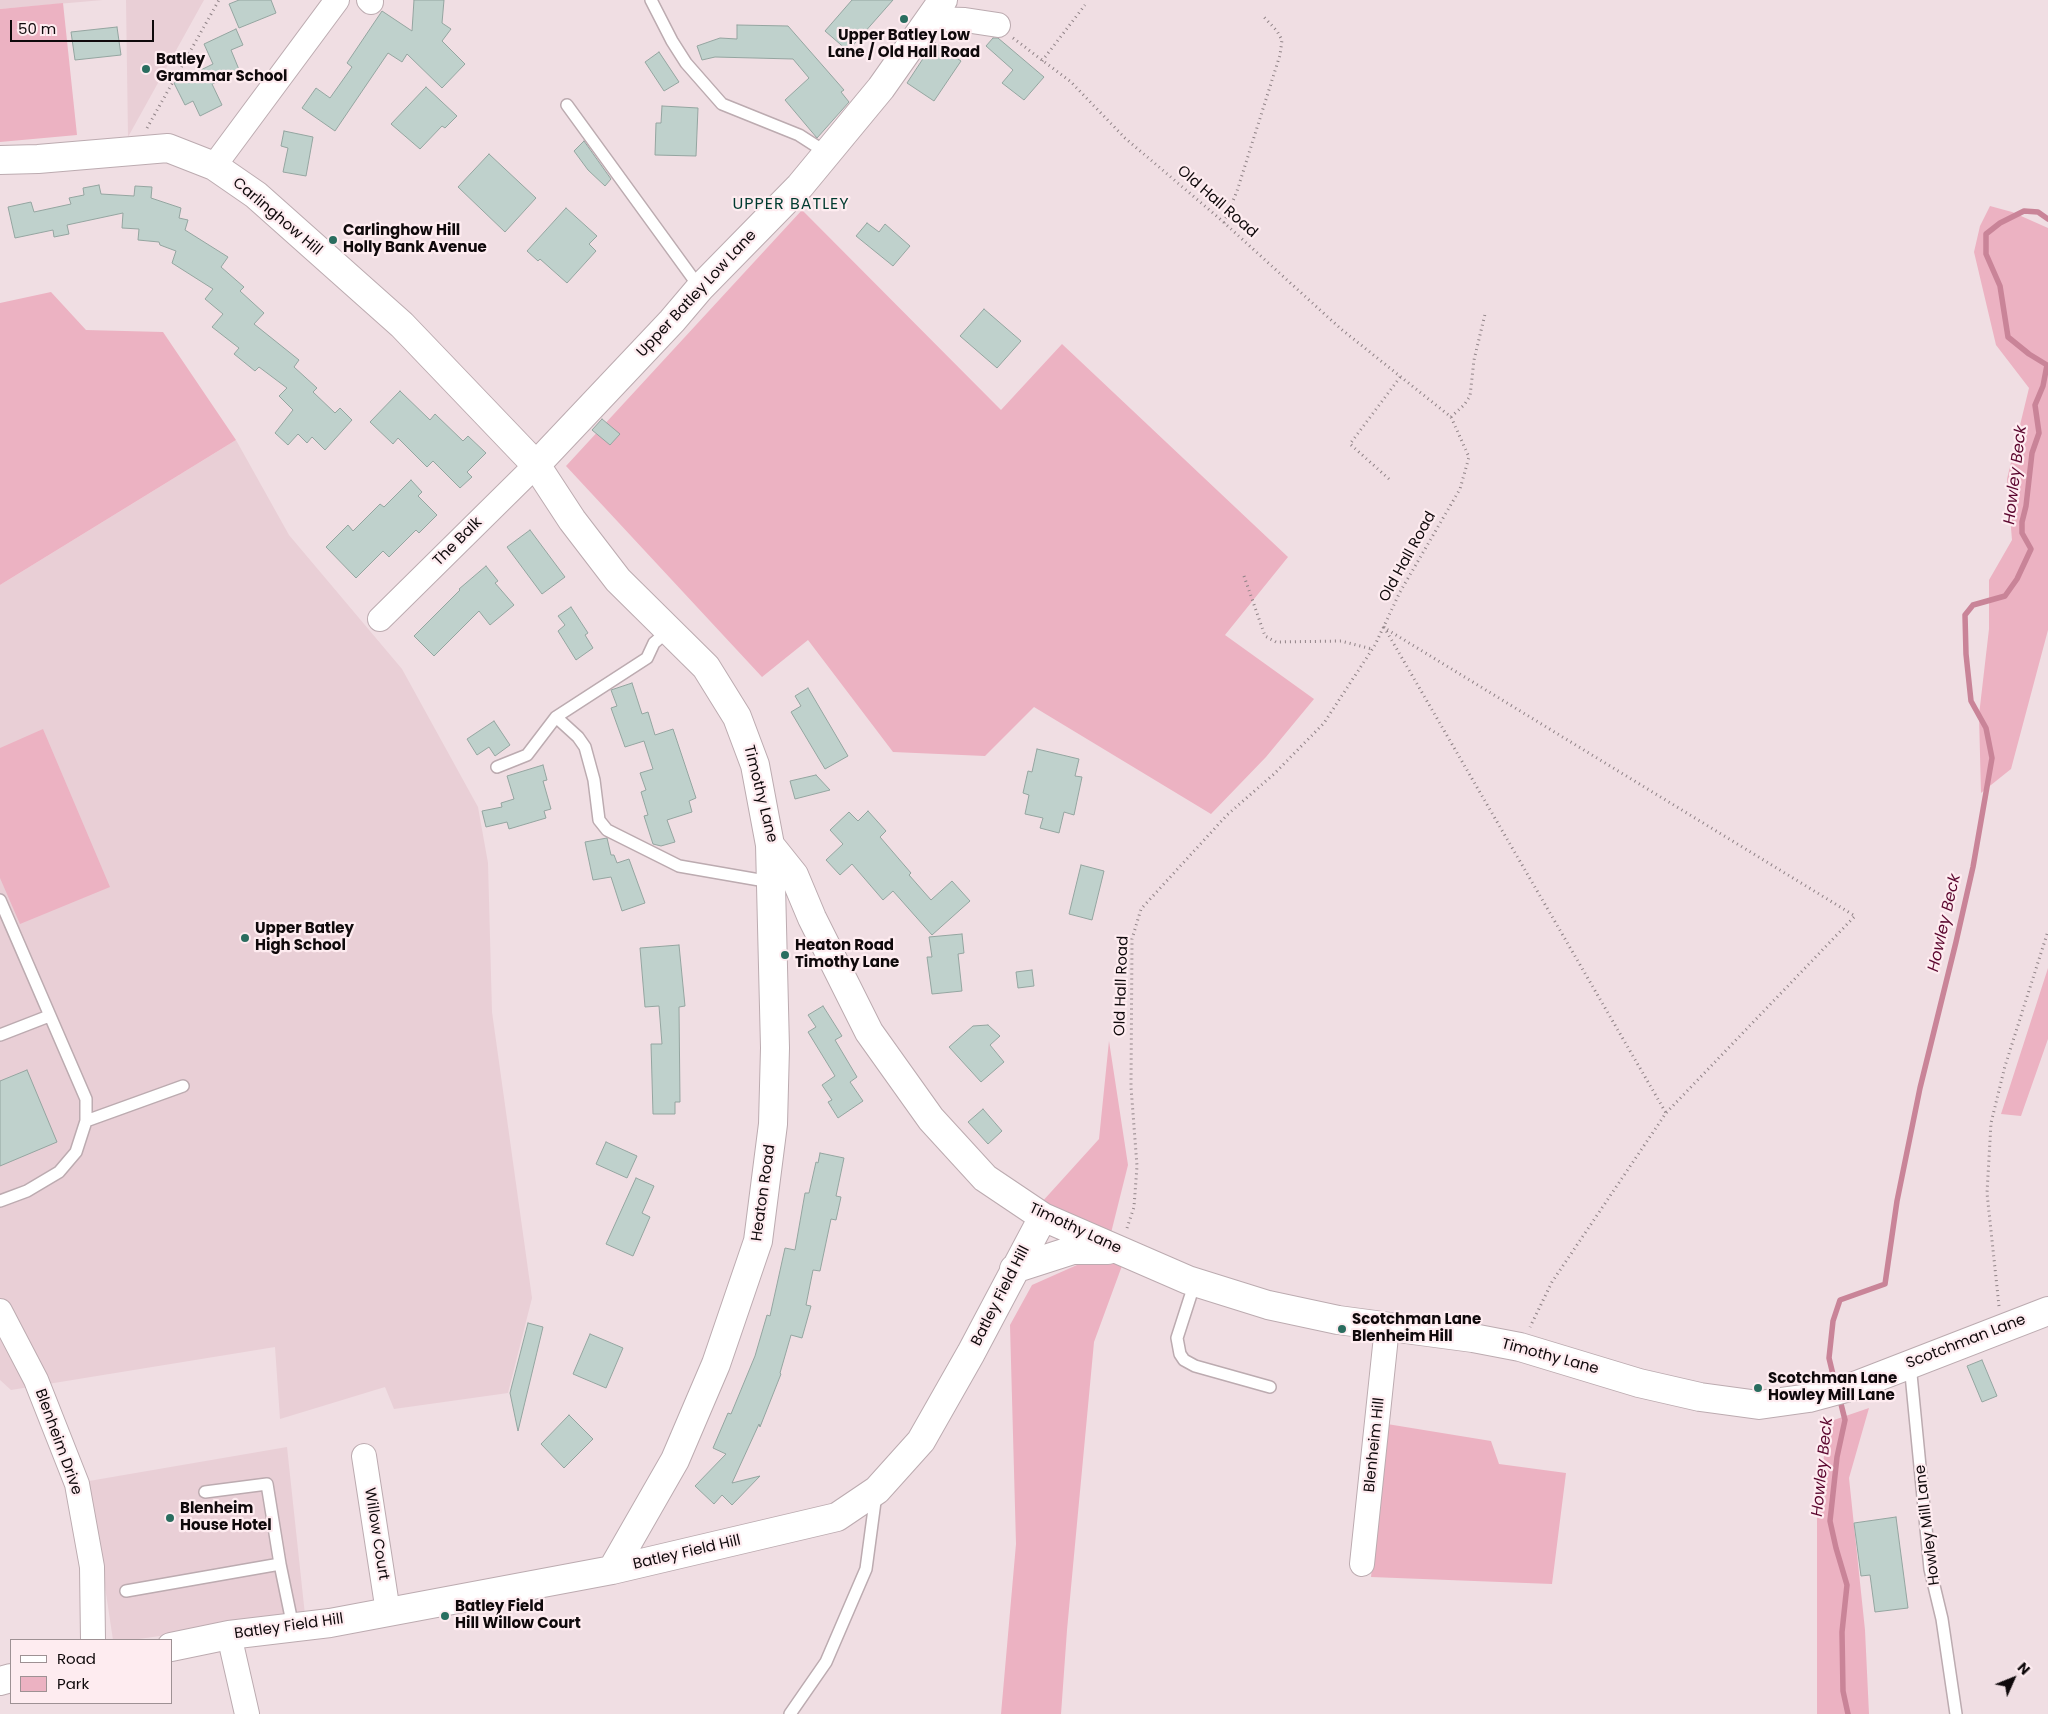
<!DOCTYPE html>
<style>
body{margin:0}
#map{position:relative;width:2048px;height:1714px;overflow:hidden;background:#f0dee3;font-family:Poppins,sans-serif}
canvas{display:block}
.legend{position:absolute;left:10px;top:1639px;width:162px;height:65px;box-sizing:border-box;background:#feecf0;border:1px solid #9e9194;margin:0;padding:6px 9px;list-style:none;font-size:15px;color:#0f090b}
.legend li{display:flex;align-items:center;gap:10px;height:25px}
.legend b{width:25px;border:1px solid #9e9194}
.north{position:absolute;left:1988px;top:1654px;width:50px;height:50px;-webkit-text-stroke:4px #feecf0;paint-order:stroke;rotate:46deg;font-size:14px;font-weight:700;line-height:20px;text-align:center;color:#0f090b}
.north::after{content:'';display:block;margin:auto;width:18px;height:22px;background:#0f090b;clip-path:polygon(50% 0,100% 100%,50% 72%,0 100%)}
.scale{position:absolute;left:10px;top:20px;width:144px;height:22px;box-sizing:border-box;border:2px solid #0f090b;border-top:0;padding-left:6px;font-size:15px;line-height:18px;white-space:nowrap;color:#0f090b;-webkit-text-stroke:4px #feecf0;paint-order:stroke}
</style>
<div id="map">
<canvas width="2048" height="1714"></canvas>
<ul class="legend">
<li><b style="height:6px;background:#fff"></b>Road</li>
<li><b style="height:14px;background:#ecb2c2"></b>Park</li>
</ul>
<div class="north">N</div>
<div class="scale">50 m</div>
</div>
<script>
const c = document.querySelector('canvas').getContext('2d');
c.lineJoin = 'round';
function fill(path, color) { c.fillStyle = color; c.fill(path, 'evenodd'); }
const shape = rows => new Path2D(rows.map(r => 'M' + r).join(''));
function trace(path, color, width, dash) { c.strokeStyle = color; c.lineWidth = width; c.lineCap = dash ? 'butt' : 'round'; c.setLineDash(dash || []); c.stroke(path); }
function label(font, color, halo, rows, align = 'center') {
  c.font = font + ' Poppins,sans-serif'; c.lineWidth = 4.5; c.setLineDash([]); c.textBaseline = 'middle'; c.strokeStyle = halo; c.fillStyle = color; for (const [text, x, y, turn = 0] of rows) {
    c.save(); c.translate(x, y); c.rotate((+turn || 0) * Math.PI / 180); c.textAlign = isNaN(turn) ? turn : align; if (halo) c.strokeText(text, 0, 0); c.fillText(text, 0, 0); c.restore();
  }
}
fill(shape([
 [0,0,103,0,0,9],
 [126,0,204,0,128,137],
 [236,440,289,535,402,669,478,807,488,863,492,1012,532,1298,508,1393,394,1409,385,1387,280,1419,275,1347,11,1390,0,1380,0,585],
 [287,1447,305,1615,132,1640,113,1640,89,1481]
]), '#e9cfd6');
fill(shape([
 [63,3,77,135,0,142,0,9],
 [1990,206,2012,212,2048,228,2048,630,2011,769,1981,793,1979,715,1989,629,1989,580,2012,540,2007,479,2029,388,1996,345,1974,252,1980,226],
 [802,210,1001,410,1062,344,1288,557,1225,635,1314,699,1266,757,1211,814,1034,707,985,756,893,752,808,640,762,677,566,466],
 [51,292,86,330,163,332,236,440,0,585,0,303],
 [43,729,110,887,20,924,0,878,0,748],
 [2048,968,2048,1039,2021,1116,2001,1114],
 [1109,1041,1128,1165,1111,1233,1041,1203,1099,1139],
 [1123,1263,1094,1342,1067,1630,1061,1714,1001,1714,1016,1544,1010,1325,1032,1285,1077,1265],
 [1869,1408,1849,1478,1865,1630,1869,1714,1817,1714,1817,1515,1828,1422],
 [1387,1424,1491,1441,1499,1464,1566,1473,1552,1584,1371,1577]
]), '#ecb2c2');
trace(shape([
 [1835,1383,1829,1358,1833,1321,1840,1300,1885,1284,1897,1201,1920,1088,1956,942,1973,867,1992,758,1986,728,1971,701,1966,654,1965,615,1973,605,2005,596,2017,579,2031,549,2022,533,2022,522,2026,506,2032,453,2039,433,2035,405,2043,386,2047,365,2029,354,2008,337,2000,286,1986,254,1986,234,2000,223,2024,211,2038,212,2048,219],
 [1839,1396,1845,1420,1837,1457,1830,1521,1836,1548,1847,1585,1842,1632,1843,1691,1848,1714]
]), '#c98498', 5.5);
const building = shape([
 [239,0,271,0,276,13,239,28,229,4,239,0],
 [414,0,444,0,442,23,451,29,442,41,465,64,442,88,407,54,402,62,388,53,335,131,302,108,316,88,330,98,352,67,347,63,382,11,412,31,414,0],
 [852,0,893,0,848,51,825,31,852,0],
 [737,25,788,26,844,90,841,92,849,102,817,138,785,100,809,78,793,59,715,57,702,60,697,46,720,38,737,39,737,25],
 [117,27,121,55,75,60,71,32,117,27],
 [236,29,243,45,231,50,240,72,212,84,222,105,200,116,193,101,185,105,174,83,213,64,204,44,236,29],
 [993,38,998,38,1044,77,1024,100,1002,83,1013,70,986,46,993,38],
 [934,42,961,61,934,101,907,83,934,42],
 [659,52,679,82,664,91,645,62,659,52],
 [426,87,457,116,445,128,442,126,420,149,391,124,426,87],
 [662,106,698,108,696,156,655,155,656,123,661,123,662,106],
 [284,131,313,137,306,176,283,172,288,148,281,146,284,131],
 [584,141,611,179,605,186,588,170,574,151,584,141],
 [489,154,536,198,505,232,458,187,489,154],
 [99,185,101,194,134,196,135,186,152,187,151,198,181,208,179,218,188,220,185,230,228,257,221,267,244,287,240,291,264,313,254,324,299,360,294,367,317,388,313,392,335,413,340,408,352,420,325,450,312,437,307,443,298,434,288,445,275,433,293,410,279,396,287,388,259,367,255,371,234,354,239,348,212,327,223,314,205,299,213,289,172,263,176,251,160,245,159,242,138,240,139,229,122,228,123,213,67,225,69,234,54,237,53,230,15,238,8,207,31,202,34,212,71,204,69,198,84,195,83,188,99,185],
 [566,208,597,236,589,244,596,251,567,283,540,259,538,261,527,251,566,208],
 [867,223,879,232,885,224,910,246,893,266,856,236,867,223],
 [984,309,1021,341,997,368,960,336,984,309],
 [400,391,430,420,435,414,463,441,468,436,486,453,467,472,472,477,460,488,433,461,427,467,398,438,393,444,370,422,400,391],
 [602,419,620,434,610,445,592,430,602,419],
 [411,480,422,492,418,496,437,515,419,533,416,530,389,557,383,551,356,578,326,547,348,525,353,531,380,504,384,507,411,480],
 [530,530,565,577,542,594,507,547,530,530],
 [486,566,498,581,495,583,514,605,490,625,479,611,434,656,414,636,460,590,459,589,486,566],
 [571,607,588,633,585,635,593,648,576,660,558,631,565,625,558,616,571,607],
 [632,683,642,714,648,712,655,735,673,729,696,798,689,801,692,812,667,820,675,842,661,846,653,844,644,816,648,815,641,792,646,790,640,773,653,769,644,741,625,747,611,708,617,706,611,690,632,683],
 [808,688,848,756,825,769,791,712,801,706,795,696,808,688],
 [494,721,510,745,495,756,489,747,477,755,467,739,494,721],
 [1037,749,1079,759,1075,776,1082,777,1074,815,1064,812,1059,833,1040,828,1043,818,1025,814,1029,795,1023,793,1028,771,1032,772,1037,749],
 [543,765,547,780,543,781,551,809,544,811,546,818,509,829,507,822,486,827,482,811,502,807,501,803,514,799,507,776,543,765],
 [816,775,830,790,795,799,790,781,816,775],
 [868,811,886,831,880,837,911,873,909,875,931,900,952,881,970,901,932,935,893,891,883,900,852,864,840,875,826,860,843,844,830,830,849,812,858,821,868,811],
 [607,838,611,855,614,855,617,863,629,859,645,903,622,911,611,877,593,880,585,842,607,838],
 [1081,865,1104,871,1092,920,1069,914,1081,865],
 [962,934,964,953,958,954,962,991,932,994,927,957,932,957,929,937,962,934],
 [679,945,685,1006,679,1007,680,1102,675,1102,675,1114,653,1114,651,1044,662,1044,659,1006,645,1007,640,948,679,945],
 [1032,970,1034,986,1018,988,1016,972,1032,970],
 [823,1006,842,1036,835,1040,857,1077,850,1082,863,1101,838,1118,828,1102,832,1100,822,1085,835,1076,808,1032,816,1027,808,1015,823,1006],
 [988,1025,1000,1036,990,1045,1004,1062,981,1082,949,1047,973,1026,988,1025],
 [27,1070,57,1142,0,1166,0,1081,27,1070],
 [983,1109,1002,1131,988,1144,968,1122,983,1109],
 [606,1142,637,1156,627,1178,596,1164,606,1142],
 [820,1153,844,1158,836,1196,841,1197,836,1220,831,1219,820,1271,813,1270,806,1305,811,1306,802,1338,791,1335,780,1373,781,1374,760,1427,759,1424,732,1483,760,1476,732,1505,722,1495,714,1504,695,1486,726,1454,713,1448,728,1413,731,1414,755,1356,767,1315,770,1316,785,1248,795,1250,805,1193,809,1193,816,1162,818,1163,820,1153],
 [636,1178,654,1186,642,1213,650,1217,633,1256,606,1244,636,1178],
 [528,1323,543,1327,518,1431,510,1393,528,1323],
 [590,1334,623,1348,606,1388,573,1374,590,1334],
 [1982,1360,1997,1396,1982,1402,1967,1366,1982,1360],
 [569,1415,593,1439,564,1468,541,1444,569,1415],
 [1896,1517,1908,1608,1875,1612,1870,1575,1861,1576,1854,1523,1896,1517]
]);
fill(building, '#bfd1cc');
trace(building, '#94a5a0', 1);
const lane = shape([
 [651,0,672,41,686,63,722,104,799,135,827,153],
 [567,105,700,288],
 [556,717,578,737,585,747,594,780,599,820,607,830,679,866,771,882],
 [497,767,527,755,556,717,647,658,654,643,669,630],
 [0,900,86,1099,86,1121,76,1152,59,1172,27,1191,0,1201],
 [0,1035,49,1016],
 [86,1121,183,1086],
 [1195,1282,1177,1338,1180,1354,1184,1360,1195,1366,1270,1387],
 [1910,1364,1930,1569,1942,1619,1956,1714],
 [205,1492,267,1484,280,1564],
 [126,1591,280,1564,293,1627],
 [790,1714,826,1662,866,1569,876,1494]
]);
const street = shape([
 [369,0,371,2],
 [929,19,965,20,998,25],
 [214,166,337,0],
 [380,619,536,465],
 [0,1311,36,1380,77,1484,92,1567,93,1640],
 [364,1456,388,1612],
 [1362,1564,1387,1327],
 [229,1635,247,1714]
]);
const secondary = shape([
 [0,160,38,159,168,148,214,166,256,195,402,325,536,465,572,520,618,580,706,667,737,717,755,765,770,845,794,875,812,918,869,1032,931,1119,985,1178,1043,1217,1188,1280,1268,1305,1338,1320,1473,1338,1520,1347,1639,1383,1700,1397,1759,1405,1809,1398,1857,1385,2048,1311],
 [536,465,672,321,700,288,800,186,881,88,943,0],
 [1014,1269,1073,1250,1108,1250],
 [612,1570,675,1460,716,1364,758,1241,773,1124,775,1048,770,845],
 [171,1647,229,1635,330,1623,612,1570,837,1517,877,1490,921,1441,971,1353,1043,1217],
 [0,1681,11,1678]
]);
trace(lane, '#bcabb0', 14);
trace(street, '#bcabb0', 26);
trace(secondary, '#bcabb0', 30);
trace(shape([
 [1013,38,1071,82,1125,138,1220,219,1341,329,1451,417,1469,457,1460,489,1400,592,1375,645,1324,723,1274,774,1227,815,1141,909,1132,939,1131,1087,1137,1166,1134,1207,1127,1228],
 [1042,61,1085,5],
 [147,128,219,0],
 [1224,223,1237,191,1280,55,1282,40,1277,31,1263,16],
 [1451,417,1464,405,1470,396,1474,360,1485,314],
 [1389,479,1350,444,1401,376],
 [1244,576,1265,636,1276,642,1341,641,1372,649],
 [1383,627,1855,916,1666,1113,1552,1282,1530,1327],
 [1384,627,1666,1113],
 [1999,1306,1987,1193,1991,1123,2005,1066,2048,931]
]), '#8f8286', 3, [1, 4]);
trace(lane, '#fff', 11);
trace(street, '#fff', 24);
trace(secondary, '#fff', 28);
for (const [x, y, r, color] of [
 [904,19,5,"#2a6d5f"],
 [146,69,5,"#2a6d5f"],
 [333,240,5,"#2a6d5f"],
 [245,938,5,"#2a6d5f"],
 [785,955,5,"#2a6d5f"],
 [1342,1329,5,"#2a6d5f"],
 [1758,1388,5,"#2a6d5f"],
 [170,1518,5,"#2a6d5f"],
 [445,1616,5,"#2a6d5f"]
]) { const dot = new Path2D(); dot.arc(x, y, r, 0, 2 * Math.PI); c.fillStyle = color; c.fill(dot); trace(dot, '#feecf0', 2); }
label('bold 15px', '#0f090b', '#feecf0', [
 ["Upper Batley Low",904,36,"center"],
 ["Lane / Old Hall Road",904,53,"center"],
 ["Batley",156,60],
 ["Grammar School",156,77],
 ["Carlinghow Hill",343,231],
 ["Holly Bank Avenue",343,248],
 ["Upper Batley",255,929],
 ["High School",255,946],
 ["Heaton Road",795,946],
 ["Timothy Lane",795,963],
 ["Scotchman Lane",1352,1320],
 ["Blenheim Hill",1352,1337],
 ["Scotchman Lane",1768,1379],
 ["Howley Mill Lane",1768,1396],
 ["Blenheim",180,1509],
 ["House Hotel",180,1526],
 ["Batley Field",455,1607],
 ["Hill Willow Court",455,1624]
], 'left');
label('15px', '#0f090b', '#feecf0', [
 ["Old Hall Road",1217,202,41],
 ["Carlinghow Hill",277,217,40],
 ["Upper Batley Low Lane",697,294,-47],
 ["The Balk",458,542,-45],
 ["Old Hall Road",1408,557,-61],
 ["Timothy Lane",760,794,76],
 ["Old Hall Road",1122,986,-88],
 ["Heaton Road",764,1193,-82],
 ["Timothy Lane",1075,1229,25],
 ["Batley Field Hill",1001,1296,-63],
 ["Scotchman Lane",1966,1342,-21],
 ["Timothy Lane",1550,1357,15],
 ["Blenheim Drive",58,1442,70],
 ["Blenheim Hill",1375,1445,-84],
 ["Howley Mill Lane",1928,1525,-97],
 ["Willow Court",376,1534,81],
 ["Batley Field Hill",687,1553,-13],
 ["Batley Field Hill",289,1627,-8]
]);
c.letterSpacing = '1px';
label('16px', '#003b30', '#feecf0', [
 ["UPPER BATLEY",791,205]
]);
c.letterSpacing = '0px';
label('italic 16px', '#5b062e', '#feecf0', [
 ["Howley Beck",2016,475,-83],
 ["Howley Beck",1945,923,-77],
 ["Howley Beck",1823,1467,-84]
]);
</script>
